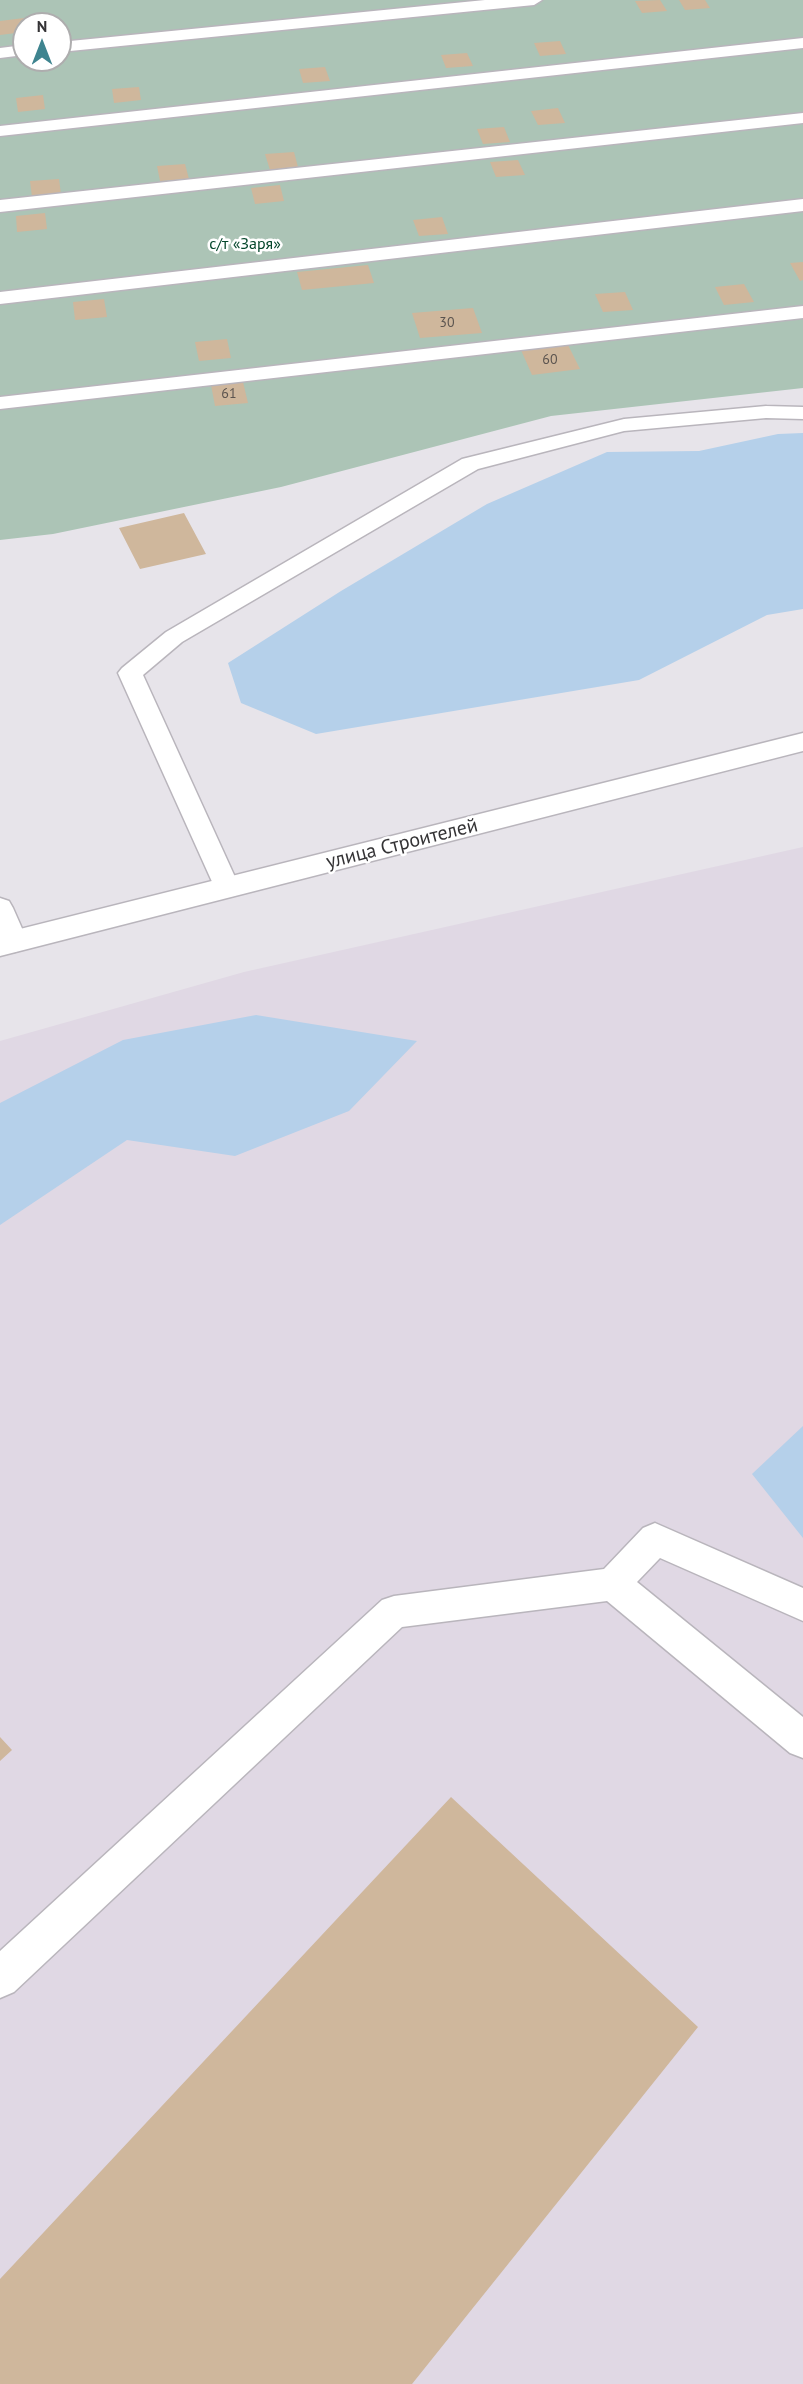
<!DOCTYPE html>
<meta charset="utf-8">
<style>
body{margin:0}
#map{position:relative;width:803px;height:2384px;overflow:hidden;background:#e7e4ea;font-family:"PT Sans",sans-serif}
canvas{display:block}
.north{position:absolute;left:12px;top:12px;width:60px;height:60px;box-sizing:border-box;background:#fff;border:2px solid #aeadae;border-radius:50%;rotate:0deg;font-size:16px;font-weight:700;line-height:24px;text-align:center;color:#343335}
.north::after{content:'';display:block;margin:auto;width:21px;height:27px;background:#3e848f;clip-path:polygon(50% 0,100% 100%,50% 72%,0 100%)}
</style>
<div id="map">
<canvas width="803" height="2384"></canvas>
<div class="north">N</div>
</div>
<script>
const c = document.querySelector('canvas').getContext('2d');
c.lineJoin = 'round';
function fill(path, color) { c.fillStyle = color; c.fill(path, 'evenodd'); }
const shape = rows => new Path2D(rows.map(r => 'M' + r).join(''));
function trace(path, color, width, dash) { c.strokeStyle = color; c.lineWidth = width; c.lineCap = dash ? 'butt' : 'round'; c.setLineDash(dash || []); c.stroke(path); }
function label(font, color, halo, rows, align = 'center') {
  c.font = font + ' "PT Sans",sans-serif'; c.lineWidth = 5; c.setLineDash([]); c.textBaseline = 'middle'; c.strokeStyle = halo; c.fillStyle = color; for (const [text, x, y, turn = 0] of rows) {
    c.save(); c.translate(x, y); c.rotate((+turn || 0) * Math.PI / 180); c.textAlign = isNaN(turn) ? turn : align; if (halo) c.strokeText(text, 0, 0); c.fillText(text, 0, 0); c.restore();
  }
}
fill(shape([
 [803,847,803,2384,0,2384,0,1041,244,972]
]), '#e0d8e4');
fill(shape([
 [0,0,803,0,803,388,551,416,281,487,53,534,0,540],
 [24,24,60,24,60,60,24,60]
]), '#acc4b6');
fill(shape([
 [803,433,803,609,767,615,639,680,316,734,241,703,228,663,341,591,487,504,607,452,699,451,778,434],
 [256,1015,417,1041,349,1111,235,1156,127,1140,0,1225,0,1103,123,1040],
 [803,1426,803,1538,752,1474]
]), '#b5d0ea');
fill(shape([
 [660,0,667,11,642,13,635,1],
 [679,0,705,0,710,8,685,10],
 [24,18,24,32,0,35,0,21],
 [560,41,566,54,540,56,534,43],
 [467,53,473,66,446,68,441,55],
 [325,67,330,81,303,83,299,69],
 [139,87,141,100,114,103,112,89],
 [43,95,45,109,18,112,16,98],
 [558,108,565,123,538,125,531,111],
 [504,127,510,142,483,144,477,129],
 [294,152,298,167,270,170,265,154],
 [518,160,525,175,496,177,490,162],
 [185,164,189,179,160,181,157,166],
 [59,179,61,194,32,197,30,181],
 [280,185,284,201,255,204,251,188],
 [45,213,47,229,17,232,16,216],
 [442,217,448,234,419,236,413,220],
 [803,262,803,280,800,281,790,263],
 [368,265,374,283,302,290,297,272],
 [744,284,754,302,724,305,715,287],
 [625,292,633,310,603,312,595,294],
 [104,299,107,317,75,320,73,302],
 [473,308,482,333,420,338,412,313],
 [227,339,231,358,199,361,195,342],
 [568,345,580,369,532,375,521,350],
 [243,382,248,403,215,406,211,385],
 [184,513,206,554,140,569,119,528],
 [0,1737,12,1750,0,1761],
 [451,1797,698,2027,412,2384,0,2384,0,2279]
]), '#cfb79c');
const lane = shape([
 [485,0,542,0,534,5,60,52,60,42,485,0],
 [803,38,803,48,0,136,0,126,803,38],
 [24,45,24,55,0,58,0,48,24,45],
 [803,113,803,123,0,212,0,200,803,113],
 [803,199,803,211,0,304,0,292,803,199],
 [803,306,803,318,0,409,0,397,803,306],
 [766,406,803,407,803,419,766,418,624,431,478,469,182,642,143,675,240,888,236,895,227,897,218,895,118,673,122,668,166,632,462,459,624,419,766,406],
 [0,898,9,901,13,908,28,942,24,949,14,952,4,949,0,942,0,898],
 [655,1523,803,1588,803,1621,660,1558,637,1582,803,1717,803,1758,790,1753,607,1601,402,1627,14,1992,0,1998,0,1951,382,1600,394,1596,604,1569,643,1528,655,1523]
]);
const secondary = shape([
 [803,733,803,751,0,956,0,934,803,733]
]);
trace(lane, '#b9b5bc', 3);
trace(secondary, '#b9b5bc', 3);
fill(lane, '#fff');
fill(secondary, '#fff');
label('14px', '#5b544f', null, [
 ["30",447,323],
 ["60",550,360],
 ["61",229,394]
]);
label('16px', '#04462b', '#fff', [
 ["с/т «Заря»",245,244]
]);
label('20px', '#343335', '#fff', [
 ["улица Строителей",402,844,-14]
]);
</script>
